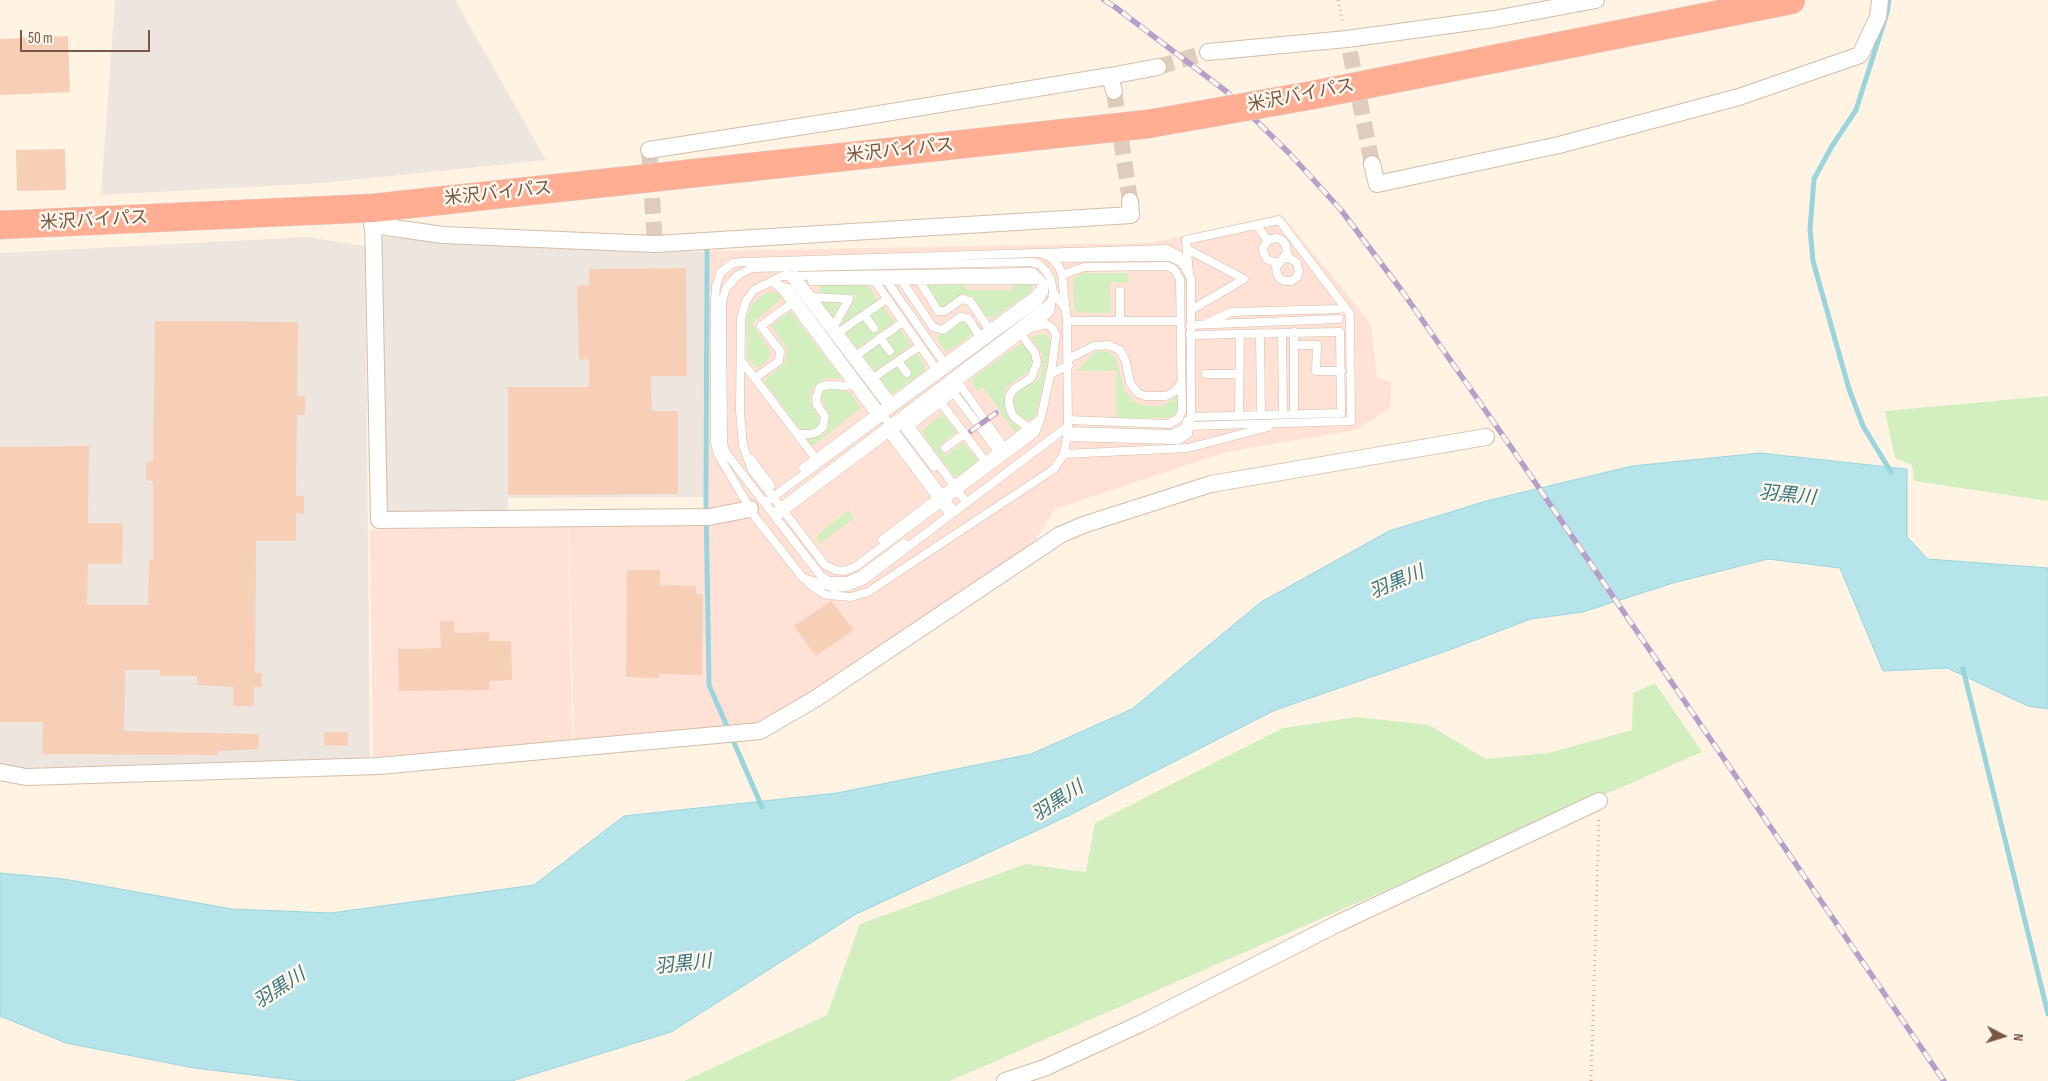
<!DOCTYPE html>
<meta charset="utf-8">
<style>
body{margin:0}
#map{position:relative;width:2048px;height:1081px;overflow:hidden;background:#fff3e3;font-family:"Sofia Sans Condensed",sans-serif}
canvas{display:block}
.north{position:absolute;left:1978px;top:1011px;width:50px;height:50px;-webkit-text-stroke:4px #fff7eb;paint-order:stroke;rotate:95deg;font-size:14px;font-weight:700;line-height:20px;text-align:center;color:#795746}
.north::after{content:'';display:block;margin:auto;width:18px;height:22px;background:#795746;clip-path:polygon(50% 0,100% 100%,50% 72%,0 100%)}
.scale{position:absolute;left:20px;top:30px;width:130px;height:22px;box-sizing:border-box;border:2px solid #795746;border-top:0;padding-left:6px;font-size:15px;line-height:18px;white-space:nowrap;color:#795746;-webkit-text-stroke:4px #fff7eb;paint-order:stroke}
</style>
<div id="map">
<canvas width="2048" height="1081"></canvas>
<div class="north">N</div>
<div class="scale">50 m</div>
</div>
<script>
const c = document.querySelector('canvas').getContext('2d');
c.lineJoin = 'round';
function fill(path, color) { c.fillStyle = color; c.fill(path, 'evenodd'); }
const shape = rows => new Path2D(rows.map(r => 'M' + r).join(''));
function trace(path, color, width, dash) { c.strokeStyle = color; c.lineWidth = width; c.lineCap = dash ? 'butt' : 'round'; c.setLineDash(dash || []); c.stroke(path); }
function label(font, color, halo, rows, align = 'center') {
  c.font = font + ' "Sofia Sans Condensed","Noto Sans JP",sans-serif'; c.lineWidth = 5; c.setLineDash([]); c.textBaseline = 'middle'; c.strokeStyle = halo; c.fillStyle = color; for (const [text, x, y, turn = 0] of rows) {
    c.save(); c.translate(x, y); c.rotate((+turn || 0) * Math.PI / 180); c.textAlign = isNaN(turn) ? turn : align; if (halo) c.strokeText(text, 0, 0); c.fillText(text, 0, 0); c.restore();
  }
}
fill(shape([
 [1281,214,1371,324,1377,378,1391,382,1390,408,1356,430,1226,452,1055,509,1032,545,761,726,574,743,569,527,709,523,708,251,1150,243],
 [568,527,572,743,373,757,370,530]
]), '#ffe1d6');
fill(shape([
 [115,0,455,0,546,160,322,183,101,195],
 [308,237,365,246,370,758,23,768,0,764,0,253],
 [380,237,704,252,704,497,508,498,507,515,383,518]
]), '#ede5de');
fill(shape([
 [1082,273,1128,273,1129,283,1110,282,1110,313,1080,313,1074,309,1073,279],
 [1013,282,1029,282,1033,286,1030,293,993,318,985,316,973,297,963,294,945,306,938,306,925,284,965,283,966,290,1013,290],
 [824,284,869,286,878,301,841,327,840,326,857,295,819,293,820,286],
 [767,292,778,293,782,298,752,324,770,350,769,359,758,368,747,358,747,317,752,304],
 [821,301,841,302,833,319],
 [882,305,895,322,857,348,845,332,863,319,872,331,878,327,869,315],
 [790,311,842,379,828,378,815,386,812,390,809,400,820,421,816,428,810,431,798,427,764,381,785,363,787,349,771,326],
 [960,321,966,322,973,334,949,351,944,350,936,338],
 [899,328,911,345,875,371,862,354,880,342,888,354,894,350,886,338],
 [1042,334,1049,336,1051,345,1036,415,1030,421,1021,417,1016,413,1014,403,1015,397,1021,389,1038,380,1042,371,1042,353,1031,337],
 [1022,343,1031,355,1033,363,1029,371,1006,387,1004,396,1006,412,1013,422,1021,428,1015,432,983,387,977,391,972,383,973,377],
 [1101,350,1111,353,1116,358,1124,390,1135,402,1146,406,1159,406,1167,403,1177,396,1177,410,1174,416,1167,418,1116,418,1116,371,1076,371,1093,354],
 [916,352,925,366,925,371,894,393,890,392,880,378,897,366,905,378,911,373,903,361],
 [830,387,849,392,861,408,813,446,807,440,823,435,829,427,829,413,820,397,825,389],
 [2048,396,2048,501,1914,481,1912,465,1895,458,1885,411],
 [942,414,956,432,938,447,946,456,963,442,978,461,959,476,953,475,924,436,923,430],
 [849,510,854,518,821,543,816,536],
 [1655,683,1702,752,950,1081,684,1081,827,1015,860,924,1026,864,1086,872,1095,823,1283,728,1357,717,1429,725,1486,759,1548,753,1632,730,1633,693]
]), '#d3eebf');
const water = shape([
 [1760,453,1907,469,1907,537,1928,559,2048,568,2048,709,2028,706,1947,668,1883,671,1840,568,1768,559,1673,583,1583,612,1531,619,1452,649,1273,711,1068,816,856,914,671,1032,512,1081,303,1081,194,1068,66,1043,0,1016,0,873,64,879,232,909,331,913,534,885,624,816,837,793,1031,754,1132,709,1261,602,1389,531,1486,501,1632,466,1760,453]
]);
fill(water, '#b5e4ea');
trace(water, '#9ad4dd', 1);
trace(shape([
 [1889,0,1887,13,1856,110,1832,146,1814,179,1810,229,1813,261,1849,389,1863,426,1891,472],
 [707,246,706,505,709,685,762,807],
 [1963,669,2048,1014]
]), '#9ad4dd', 5);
fill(shape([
 [68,36,70,92,0,95,0,39],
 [65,149,66,190,17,191,16,150],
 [686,268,687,376,651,376,652,411,678,411,678,494,508,495,508,387,589,387,589,359,579,360,577,286,589,285,589,269],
 [155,321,298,322,297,396,305,396,305,415,297,415,296,496,304,496,304,514,296,513,296,541,256,541,255,673,262,673,262,687,254,687,254,706,233,706,233,687,197,685,197,676,160,676,160,670,125,670,124,731,259,734,259,749,218,751,218,755,42,754,43,722,0,722,0,447,89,446,88,523,123,523,122,564,88,564,87,605,148,605,149,560,153,560,153,481,146,480,146,462,153,462],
 [627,570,660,570,660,585,696,586,696,594,703,594,702,675,659,674,659,678,626,677],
 [831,601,854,630,816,656,794,626],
 [440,621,454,621,454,633,489,632,489,641,511,641,512,680,489,681,489,690,399,691,398,649,441,648],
 [324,732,348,732,348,746,324,745]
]), '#f7cfb7');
trace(shape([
 [1350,52,1372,164],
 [1158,67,1208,52],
 [1114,91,1130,201],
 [649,150,655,244]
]), '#deccbc', 16, [16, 8]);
const lane = shape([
 [1257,225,1268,241],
 [1187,249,1244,279,1191,310],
 [1052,258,1169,257,1179,261,1185,267,1191,279,1191,417,1188,434,1178,440,1171,440,1067,437],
 [1279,262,1273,262,1267,259,1264,254,1263,248,1266,243,1271,239,1277,238,1283,241,1286,246,1287,253,1276,267,1277,274,1280,279,1285,281,1292,281,1297,277,1299,272,1297,263,1290,258,1284,258],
 [787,273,890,409],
 [1189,273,1186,240,1279,220,1350,314,1351,421,1190,426],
 [795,275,894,405],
 [1062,275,1084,267,1167,266,1174,269,1180,279,1182,410,1179,418,1169,424,1068,420],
 [874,280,939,373],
 [886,280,947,367],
 [901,280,933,327,943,330,960,317,968,318,980,337],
 [919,280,938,311,945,311,962,299,970,301,989,329],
 [812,281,1041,280],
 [775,284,788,288,955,512],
 [777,286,783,291,877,417],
 [1120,291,1120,321],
 [813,297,849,299,834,326],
 [864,315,874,328],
 [1067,321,1180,321],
 [1207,323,1231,312,1339,309],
 [1190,325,1339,319],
 [839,332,887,299],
 [1260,333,1261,415],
 [1282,333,1283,414],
 [1021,334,1035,353,1037,363,1031,378,1014,389,1009,397,1009,404,1011,412,1014,417,1030,429],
 [1190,335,1340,332,1341,413,1191,417],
 [880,338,890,351],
 [1294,345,1317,345,1316,371,1341,371],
 [857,355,903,322],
 [1068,359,1094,346,1108,345,1120,350,1126,362,1130,383,1138,393,1145,396,1166,396,1174,392,1181,384],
 [741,360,816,459],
 [898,361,907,373],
 [1050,374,1069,365],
 [1206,374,1239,374],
 [755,378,779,361,780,351,761,326,792,303],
 [873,378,920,346],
 [955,378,1004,447],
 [947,384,998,451],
 [941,403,986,462],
 [1294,414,1294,332],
 [1239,415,1240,334],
 [904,418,967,503],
 [898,420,934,467],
 [910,426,956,391],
 [1067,427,864,580,847,587,835,588,803,578,755,517,718,454,715,444,715,301,716,286,721,272,733,263,744,262,1167,249,1179,255,1185,267],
 [887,431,950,515],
 [1068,431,1171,434,1185,428,1187,421],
 [798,434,811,434,817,432,823,427,825,416,817,405,816,398,820,387,828,385,847,386,851,383],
 [945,448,964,434],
 [1064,454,1188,448,1268,427],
 [751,459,771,486],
 [803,468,1035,295,1044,284],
 [765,503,777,494,879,419,883,415,1038,302,1044,293,1044,284,1034,273,1030,272,782,276,754,290,746,301,741,318,740,411,743,446,752,470,773,497,825,565,835,570,844,571,855,567,1035,433,1041,418,1052,366,1056,335,1052,328,1046,324,1030,328],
 [778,509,1050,303,1052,299],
 [780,514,1042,319,1050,312,1053,292],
 [882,540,1038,421],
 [904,543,861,575,847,581,829,581,821,576,726,453,723,444,722,302,726,288,738,275,752,268,1031,262,1039,264,1046,271,1051,280,1053,292,1066,309],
 [807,581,817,590,827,595,851,597,868,592,1054,469,1064,454,1068,431,1067,321,1062,275,1059,267,1052,258,1045,255]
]);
const street = shape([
 [1208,52,1347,39,1494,19,1596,0],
 [1110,76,1158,67],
 [649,150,843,120,1110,76,1114,91],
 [1372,164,1377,184,1559,145,1739,97,1860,55,1878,17,1880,0],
 [373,215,379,520,709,517,750,509],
 [372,225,443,235,655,244,1131,215,1130,201],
 [0,772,26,777,379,766,760,731,815,699,1060,535,1083,525,1211,484,1486,437],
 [1005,1081,1044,1068,1142,1023,1339,923,1599,801]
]);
const highway = shape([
 [1313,95,1791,0],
 [0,225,373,208,1148,124]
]);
trace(lane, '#d3bcaa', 9);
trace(street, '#d3bcaa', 18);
trace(highway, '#dcd3cf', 29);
trace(shape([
 [1338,0,1343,24],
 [1591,1081,1599,819]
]), '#dcb29a', 3, [1, 4]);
trace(lane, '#fff', 8);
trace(street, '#fff', 16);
trace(highway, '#ffad93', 28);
const rail = shape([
 [1104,0,1115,7,1227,92,1290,154,1341,210,1402,291,1513,450,1944,1081],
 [971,431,996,413]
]);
trace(rail, '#b5a0c9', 5.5);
trace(rail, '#fff7eb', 4, [11]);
const highwayBridge = shape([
 [1148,124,1313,95]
]);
trace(highwayBridge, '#dcd3cf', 29, []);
trace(highwayBridge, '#ffad93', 28);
label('18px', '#795746', '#fff7eb', [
 ["米沢バイパス",1301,96,-11],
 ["米沢バイパス",900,151,-6],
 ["米沢バイパス",498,194,-6],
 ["米沢バイパス",94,221,-3]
]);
label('italic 19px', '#377681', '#fff7eb', [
 ["羽黒川",1787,496,6],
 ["羽黒川",1397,583,-23],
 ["羽黒川",1058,802,-33],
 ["羽黒川",683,965,-6],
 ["羽黒川",280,989,-33]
]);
</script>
